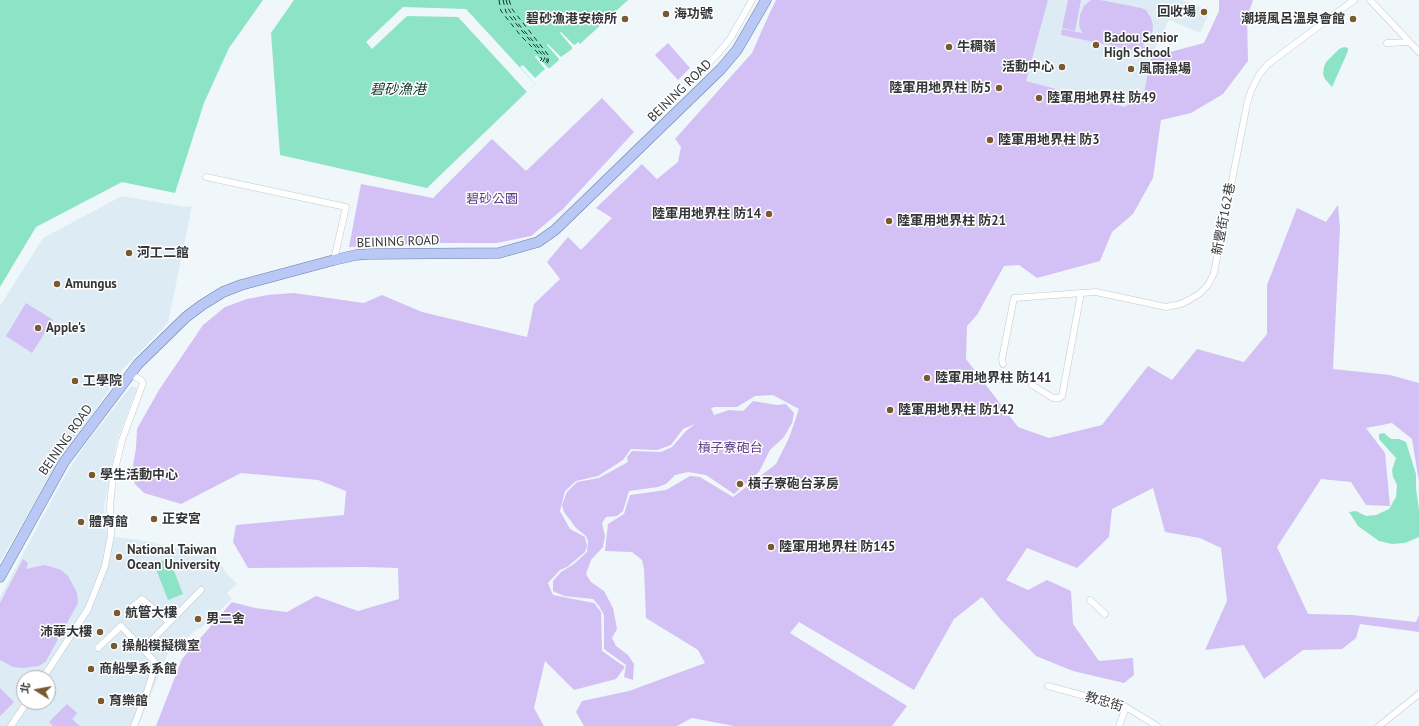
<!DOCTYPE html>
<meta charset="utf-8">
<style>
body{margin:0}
#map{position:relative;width:1419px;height:726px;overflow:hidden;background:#eff7fb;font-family:"PT Sans","Noto Sans TC",sans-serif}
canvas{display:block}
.north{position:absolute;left:16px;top:670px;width:40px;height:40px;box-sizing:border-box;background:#fff;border:1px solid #adaeaf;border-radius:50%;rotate:281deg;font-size:11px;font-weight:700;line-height:16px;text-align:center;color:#333537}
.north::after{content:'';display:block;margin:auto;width:14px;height:18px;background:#79592f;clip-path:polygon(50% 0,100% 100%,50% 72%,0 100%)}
</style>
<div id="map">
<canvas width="1419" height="726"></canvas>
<div class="north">北</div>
</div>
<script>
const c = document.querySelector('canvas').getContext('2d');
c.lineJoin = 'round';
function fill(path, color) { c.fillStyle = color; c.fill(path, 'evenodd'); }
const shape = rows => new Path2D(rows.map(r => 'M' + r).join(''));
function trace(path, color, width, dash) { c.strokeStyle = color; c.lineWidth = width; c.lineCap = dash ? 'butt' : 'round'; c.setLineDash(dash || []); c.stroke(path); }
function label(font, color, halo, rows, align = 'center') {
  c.font = font + ' "PT Sans","Noto Sans TC",sans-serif'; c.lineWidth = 3; c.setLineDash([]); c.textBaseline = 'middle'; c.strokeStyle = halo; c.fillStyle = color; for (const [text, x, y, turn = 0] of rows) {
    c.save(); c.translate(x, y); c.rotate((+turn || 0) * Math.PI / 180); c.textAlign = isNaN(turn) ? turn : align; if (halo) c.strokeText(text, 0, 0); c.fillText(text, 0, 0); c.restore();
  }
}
fill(shape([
 [1048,0,1182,0,1210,11,1200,33,1169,20,1151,57,1144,92,1125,107,1026,81],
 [122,196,187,207,192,206,168,323,123,369,52,473,0,562,0,306,43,238],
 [131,386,137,388,117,441,104,507,107,536,141,540,175,548,193,554,210,549,227,574,237,584,227,593,232,599,200,629,198,628,187,638,184,635,181,637,170,648,138,726,0,726,0,597,62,481,82,449],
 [24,678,48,678,48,702,24,702]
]), '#ddebf4');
fill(shape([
 [776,0,1048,0,1026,81,1125,107,1144,92,1151,57,1204,43,1219,11,1219,0,1253,0,1247,18,1248,61,1223,94,1191,113,1161,120,1153,178,1133,214,1112,232,1100,261,1037,278,1019,265,1004,266,977,315,967,326,966,359,1018,427,1049,438,1102,425,1148,366,1172,380,1197,349,1244,362,1267,334,1267,285,1297,208,1326,222,1338,205,1340,228,1333,369,1390,375,1419,383,1419,482,1412,439,1392,423,1366,428,1385,453,1390,506,1366,505,1351,482,1321,479,1277,547,1308,614,1352,615,1416,622,1419,615,1419,632,1360,624,1356,638,1342,649,1303,650,1264,679,1244,645,1205,650,1227,601,1221,548,1200,538,1165,532,1153,488,1112,509,1109,537,1077,568,1027,548,1006,580,1028,590,1047,580,1071,591,1073,624,1099,661,1133,658,1134,675,1124,683,1073,671,1036,656,1001,620,982,597,954,619,914,690,799,622,790,633,907,706,892,726,734,726,692,718,677,726,584,726,576,712,582,701,629,691,705,663,698,650,646,618,644,569,642,560,632,552,605,551,608,524,624,514,630,495,666,490,690,476,700,477,733,497,776,464,789,438,799,409,773,395,755,396,737,407,715,407,711,408,714,415,729,410,743,411,753,401,777,405,786,404,794,413,792,423,784,437,770,450,759,472,734,494,706,475,688,472,675,475,666,484,658,487,629,491,623,511,617,516,606,517,602,523,605,536,603,547,591,560,586,574,591,582,604,591,613,608,617,629,612,638,616,646,628,655,634,664,633,680,624,677,626,665,604,649,604,615,599,606,593,599,564,596,553,591,553,581,561,572,574,564,587,552,588,541,586,536,576,528,564,512,562,505,567,492,577,482,599,478,628,462,627,457,632,451,661,452,672,447,686,431,695,424,683,429,671,445,657,450,631,449,623,460,598,476,576,481,565,491,560,511,570,529,585,537,587,546,585,552,567,567,560,570,548,583,553,595,594,603,601,612,602,651,625,667,616,679,574,690,545,661,534,708,544,726,156,726,182,659,232,602,255,608,287,612,316,596,358,611,399,599,398,568,365,567,248,568,233,542,236,525,344,515,346,491,318,480,241,473,181,504,144,493,135,484,132,472,136,448,137,429,159,390,203,325,225,307,247,299,268,295,294,293,364,303,382,295,422,312,527,337,534,304,560,279,547,262,568,237,581,250,612,218,596,208,642,164,657,179,678,162,681,147,675,139,752,53,766,21],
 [1068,0,1081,0,1075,31,1062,28],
 [1091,0,1100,0,1141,8,1146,10,1151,18,1153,26,1152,35,1142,46,1152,48,1151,54,1061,35,1062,29,1082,33,1079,25,1080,15,1084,6],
 [668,43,690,68,678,80,655,55],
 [602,98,634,132,563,209,531,236,497,243,436,243,349,247,361,184,433,198,492,139,526,171],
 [26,303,53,320,32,353,6,336],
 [23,559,28,563,26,569,45,565,61,570,68,576,73,585,77,593,78,603,46,661,39,666,22,668,13,667,0,660,0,603],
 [0,688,14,702,0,716],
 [67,704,77,713,72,719,80,726,53,726,49,722]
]), '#d3c0f4');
fill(shape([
 [0,0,263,0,229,48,204,103,175,193,122,182,36,227,0,287],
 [294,0,628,0,580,44,578,42,575,45,573,44,561,32,560,33,572,47,572,49,561,57,548,44,547,45,559,59,559,60,550,68,548,68,536,55,535,57,545,69,535,78,523,65,520,67,535,84,427,188,280,155,271,33],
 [1344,47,1348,48,1348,51,1332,87,1325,79,1323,74,1324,67,1326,62,1339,49],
 [1384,433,1391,439,1399,439,1406,442,1416,474,1416,489,1419,510,1419,537,1405,543,1392,544,1379,541,1358,526,1349,512,1356,511,1366,516,1376,515,1389,509,1396,497,1397,485,1393,477,1392,470,1396,458,1379,439,1379,434],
 [169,558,183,594,168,600,154,564]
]), '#8de3c6');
fill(shape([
 [403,7,466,9,535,84,527,92,458,17,407,16,372,49,366,42]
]), '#eff7fb');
trace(shape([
 [499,0,501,11,521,36,537,52,542,59,540,61],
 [503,0,506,12,545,58,542,63],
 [506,0,509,10,520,26,547,57,547,61,543,65],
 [509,0,512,9,549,56,548,62,545,66]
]), '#0f372b', 1, [5, 4]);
const minor = shape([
 [1370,0,1419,52],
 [1387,43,1409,42],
 [699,72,715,57,730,39,752,0],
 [206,177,346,207,334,260],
 [1003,364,1002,359,1014,298,1096,292,1166,307,1181,304,1189,300,1199,294,1208,285,1214,273,1247,104,1251,91,1259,75,1268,64,1354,0],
 [1032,385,1053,398,1059,398,1062,396,1081,293],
 [1090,600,1105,614],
 [132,607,142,599,169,622],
 [98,648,121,626,154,661,154,669,147,692,134,726],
 [143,649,201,590],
 [43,678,88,609,105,566,111,535,110,505,113,478,122,440,143,383,141,380,130,374],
 [1048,686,1126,707,1157,726],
 [11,726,27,702],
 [1119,726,1126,707],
 [1379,726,1419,694]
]);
const primary = shape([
 [0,577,64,462,138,364,186,317,202,305,223,292,241,285,334,260,356,255,369,254,499,253,538,242,555,230,721,69,737,50,766,0]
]);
trace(minor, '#c2c9ce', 7);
trace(primary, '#6c7cad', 11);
trace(minor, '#fff', 6);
trace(primary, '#b9c8f4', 10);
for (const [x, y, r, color] of [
 [1204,12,4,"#79592f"],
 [666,14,4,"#79592f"],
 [625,19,4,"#79592f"],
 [1353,19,4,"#79592f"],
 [1096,45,4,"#79592f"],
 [949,47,4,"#79592f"],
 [1062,67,4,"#79592f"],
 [1131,69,4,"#79592f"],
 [999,88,4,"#79592f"],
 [1039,98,4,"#79592f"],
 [990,140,4,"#79592f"],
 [769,214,4,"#79592f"],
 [889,221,4,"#79592f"],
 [129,253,4,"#79592f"],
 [57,284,4,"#79592f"],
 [38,328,4,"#79592f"],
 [927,378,4,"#79592f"],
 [75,381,4,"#79592f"],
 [890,410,4,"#79592f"],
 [92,475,4,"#79592f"],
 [740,484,4,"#79592f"],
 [154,519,4,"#79592f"],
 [81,522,4,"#79592f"],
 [771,547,4,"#79592f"],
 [119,557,4,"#79592f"],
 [117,613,4,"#79592f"],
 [198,619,4,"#79592f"],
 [100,632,4,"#79592f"],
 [114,646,4,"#79592f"],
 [91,669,4,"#79592f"],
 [101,701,4,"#79592f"]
]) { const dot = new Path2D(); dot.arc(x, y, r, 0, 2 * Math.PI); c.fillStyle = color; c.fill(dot); trace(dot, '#fff', 1.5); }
label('bold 13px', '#333537', '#fff', [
 ["回收場",1196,12,"right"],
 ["海功號",674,14],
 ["碧砂漁港安檢所",617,19,"right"],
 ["潮境風呂溫泉會館",1345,19,"right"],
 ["Badou Senior",1104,38],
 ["High School",1104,53],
 ["牛稠嶺",957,47],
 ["活動中心",1054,67,"right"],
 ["風雨操場",1139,69],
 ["陸軍用地界柱 防5",991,88,"right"],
 ["陸軍用地界柱 防49",1047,98],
 ["陸軍用地界柱 防3",998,140],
 ["陸軍用地界柱 防14",761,214,"right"],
 ["陸軍用地界柱 防21",897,221],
 ["河工二館",137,253],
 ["Amungus",65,284],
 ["Apple's",46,328],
 ["陸軍用地界柱 防141",935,378],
 ["工學院",83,381],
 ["陸軍用地界柱 防142",898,410],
 ["學生活動中心",100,475],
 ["槓子寮砲台茅房",748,484],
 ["正安宮",162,519],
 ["體育館",89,522],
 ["陸軍用地界柱 防145",779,547],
 ["National Taiwan",127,550],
 ["Ocean University",127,565],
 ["航管大樓",125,613],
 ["男二舍",206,619],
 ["沛華大樓",92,632,"right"],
 ["操船模擬機室",122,646],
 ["商船學系系館",99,669],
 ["育樂館",109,701]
], 'left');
label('13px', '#333537', '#fff', [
 ["BEINING ROAD",680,91,-44],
 ["新豐街162巷",1224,219,-79],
 ["BEINING ROAD",398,242,-2],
 ["BEINING ROAD",66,440,-55],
 ["教忠街",1104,702,16]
]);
label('13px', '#603e8b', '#fff', [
 ["碧砂公園",492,199],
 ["槓子寮砲台",730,448]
]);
label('italic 14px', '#0f372b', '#fff', [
 ["碧砂漁港",398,90]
]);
</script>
